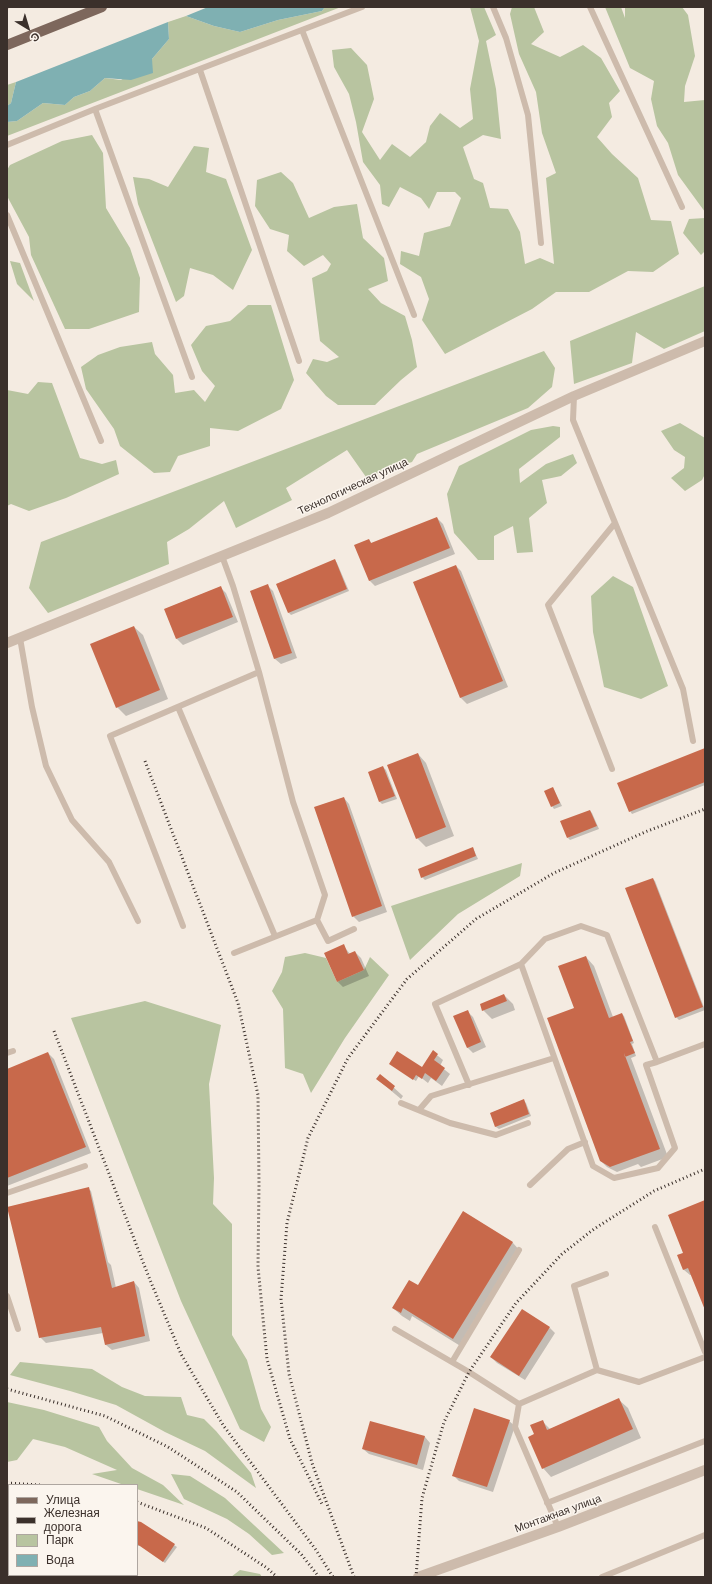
<!DOCTYPE html>
<meta charset="utf-8">
<style>
body{margin:0}
#map{position:relative;width:712px;height:1584px;overflow:hidden;background:#f4ebe1;font-family:Arial,sans-serif}
canvas{display:block}
.frame{position:absolute;inset:0;border:8px solid #3b302b;pointer-events:none}
.legend{position:absolute;left:8px;top:1484px;width:130px;height:92px;box-sizing:border-box;background:#fbf5ee;border:1px solid #aea6a0;margin:0;padding:5px 7px;list-style:none;font-size:12px;color:#3b302b}
.legend li{display:flex;align-items:center;gap:8px;height:20px}
.legend b{width:20px;border:1px solid #aea6a0}
.north{position:absolute;left:8px;top:8px;width:40px;height:40px;-webkit-text-stroke:3px #fbf5ee;paint-order:stroke;rotate:142deg;font-size:11px;font-weight:700;line-height:16px;text-align:center;color:#3b302b}
.north::after{content:'';display:block;margin:auto;width:14px;height:18px;background:#3b302b;clip-path:polygon(50% 0,100% 100%,50% 72%,0 100%)}
</style>
<div id="map">
<canvas width="712" height="1584"></canvas>
<div class="frame"></div>
<ul class="legend">
<li><b style="height:5px;background:#7d675c"></b>Улица</li>
<li><b style="height:5px;background:#3b302b"></b>Железная дорога</li>
<li><b style="height:11px;background:#b8c4a0"></b>Парк</li>
<li><b style="height:11px;background:#7fb0b2"></b>Вода</li>
</ul>
<div class="north">С</div>
</div>
<script>
const c = document.querySelector('canvas').getContext('2d');
c.lineJoin = 'round';
function fill(path, color) { c.fillStyle = color; c.fill(path, 'evenodd'); }
const shape = rows => new Path2D(rows.map(r => 'M' + r).join(''));
function trace(path, color, width, dash) { c.strokeStyle = color; c.lineWidth = width; c.lineCap = dash ? 'butt' : 'round'; c.setLineDash(dash || []); c.stroke(path); }
function label(font, color, halo, rows, align = 'center') {
  c.font = font + ' Arial,sans-serif'; c.lineWidth = 3; c.setLineDash([]); c.textBaseline = 'middle'; c.strokeStyle = halo; c.fillStyle = color; for (const [text, x, y, turn = 0] of rows) {
    c.save(); c.translate(x, y); c.rotate((+turn || 0) * Math.PI / 180); c.textAlign = isNaN(turn) ? turn : align; if (halo) c.strokeText(text, 0, 0); c.fillText(text, 0, 0); c.restore();
  }
}
fill(shape([
 [325,7,341,7,7,136,7,122,17,121,43,103,65,105,74,97,90,91,105,78,121,80,152,59,169,39,168,22,186,16,214,26,240,32,278,20,322,11],
 [470,7,484,7,496,35,486,41,496,89,501,139,483,135,463,147,474,179,483,183,490,208,508,209,520,232,525,264,540,258,554,264,546,178,556,173,542,133,536,92,519,54,510,14,512,7,534,7,544,32,531,44,560,57,583,45,601,58,620,91,609,103,612,117,597,137,612,154,638,178,651,220,671,221,679,254,653,272,628,271,589,292,556,292,532,309,445,354,422,320,429,299,421,277,400,264,401,251,419,256,424,233,450,226,461,198,455,192,437,192,429,209,421,198,400,187,389,207,382,204,380,185,363,162,356,122,349,94,334,67,332,50,351,48,367,65,374,99,362,132,380,160,392,144,410,157,426,142,430,126,440,113,460,128,473,119,470,89,479,41],
 [605,7,621,7,625,18,625,7,682,7,688,15,695,56,685,86,684,102,705,100,705,212,678,175,668,143,657,126,651,99,654,81,630,68],
 [16,82,11,103,7,106,7,85],
 [92,135,103,153,106,208,130,248,140,278,139,312,89,329,65,329,31,255,29,237,7,196,7,170,10,165,62,141],
 [194,146,209,148,206,172,226,179,252,250,233,290,213,275,190,268,184,296,176,302,138,204,133,177,149,179,168,187],
 [281,172,293,183,309,218,334,207,357,204,363,238,384,258,388,281,368,289,381,303,405,316,412,340,417,367,401,380,375,405,338,405,326,396,306,373,313,359,327,362,339,357,320,341,312,278,327,271,331,264,323,255,304,266,287,251,289,235,270,229,255,206,257,180],
 [705,218,705,251,701,255,683,233,689,219],
 [10,261,20,263,34,301,17,284],
 [705,286,705,331,664,349,636,332,632,363,574,384,570,341],
 [248,305,271,305,294,380,281,409,238,431,210,428,210,446,178,456,170,472,154,473,120,446,114,429,86,389,81,367,98,355,120,347,152,342,155,354,173,375,175,393,194,390,205,402,215,386,202,371,191,345,206,326,230,321],
 [544,351,555,368,552,387,528,408,417,454,412,462,366,477,347,450,286,488,292,500,236,528,224,501,189,529,167,542,169,564,48,613,29,588,41,542],
 [38,382,52,383,80,458,102,464,116,460,119,474,66,498,29,511,11,504,7,506,7,390,28,394],
 [680,423,705,438,705,474,702,480,685,491,671,478,684,468,685,457,674,450,661,431],
 [553,426,560,427,560,437,519,469,520,483,546,464,573,454,577,463,561,476,542,480,547,503,529,518,533,552,517,553,513,526,494,536,494,560,478,560,454,533,447,494,459,466,531,430],
 [613,576,633,587,668,686,641,699,604,687,593,632,591,596],
 [522,863,520,876,458,914,410,960,391,906],
 [305,953,326,958,337,982,364,970,370,957,389,975,345,1038,311,1093,303,1074,285,1068,283,1009,272,991,282,972,285,957],
 [145,1001,221,1025,209,1084,214,1178,213,1204,232,1224,232,1335,247,1360,261,1409,271,1427,264,1442,240,1429,181,1301,71,1018],
 [20,1362,92,1369,122,1387,145,1396,181,1397,187,1415,204,1419,216,1431,251,1473,256,1488,205,1451,165,1432,116,1405,70,1391,10,1375],
 [7,1402,44,1410,99,1427,107,1441,132,1468,163,1485,184,1505,137,1489,137,1485,124,1485,92,1474,117,1470,65,1447,33,1439,17,1460,7,1462],
 [171,1474,190,1476,225,1498,284,1553,272,1555,249,1534,227,1519,184,1499],
 [240,1570,260,1574,262,1577,231,1577]
]), '#b8c4a0');
fill(shape([
 [208,7,325,7,322,11,278,20,240,32,214,26,186,16],
 [168,22,169,39,152,59,153,73,131,80,105,78,90,91,74,97,65,105,43,103,17,121,7,122,7,106,11,103,16,82]
]), '#7fb0b2');
fill(shape([
 [437,518,443,524,455,554,375,586,369,580,369,540,372,544],
 [335,560,337,563,349,591,291,615,289,613,277,584],
 [456,566,461,571,508,687,467,704,461,698,414,582],
 [267,585,273,591,297,658,281,664,275,659],
 [220,587,226,593,238,622,183,645,177,639,165,609],
 [134,627,143,635,168,699,126,716,117,707],
 [705,749,705,785,632,814,630,811],
 [418,754,426,763,454,836,426,847,417,838],
 [383,767,386,770,397,799,382,804,380,802],
 [553,788,562,806,554,809,552,806],
 [344,798,349,804,387,912,359,922,353,916],
 [590,811,592,813,599,829,570,840,568,838],
 [473,848,478,859,425,880,422,877],
 [653,879,655,881,705,1010,679,1020,676,1017],
 [343,945,350,954,355,952,361,958,369,976,343,987,337,981],
 [586,957,594,966,613,1017,622,1014,624,1016,634,1043,632,1044,636,1056,631,1058,668,1157,641,1167,638,1164,617,1172,607,1167,601,1161,577,1013],
 [504,995,513,1004,515,1010,492,1019,483,1010],
 [467,1011,473,1017,486,1047,473,1053,467,1047],
 [433,1052,443,1060,440,1066,450,1074,442,1086,431,1078,428,1083,419,1076,416,1081,390,1064,422,1068],
 [48,1053,54,1059,91,1153,7,1186,7,1070],
 [380,1075,403,1096,401,1099,377,1079],
 [523,1100,526,1103,531,1116,499,1129,496,1127,491,1113],
 [88,1188,91,1191,108,1262,111,1265,116,1288,134,1282,139,1288,150,1341,112,1350,106,1345,103,1333,46,1343,40,1337],
 [705,1201,705,1308,692,1275,690,1275,684,1270,678,1255,684,1253],
 [464,1213,513,1243,521,1252,462,1347,412,1316,410,1321,402,1316,393,1308,418,1287],
 [550,1328,555,1333,525,1380,497,1363,491,1357],
 [619,1400,628,1408,641,1438,551,1477,543,1468,536,1435,542,1421,550,1429],
 [509,1421,515,1426,493,1492,459,1481,453,1475],
 [425,1437,430,1443,423,1470,369,1454,363,1449],
 [7,1514,9,1514,9,1547,7,1547],
 [137,1522,141,1523,177,1547,165,1563,142,1546,137,1546]
]), '#0003');
fill(shape([
 [437,517,450,548,369,581,354,545,369,539,371,543],
 [335,559,347,589,288,613,276,584],
 [456,565,503,681,460,698,413,582],
 [268,584,292,653,274,659,250,591],
 [221,586,233,617,176,639,164,609],
 [134,626,160,690,116,708,90,644],
 [705,748,705,782,629,812,617,783],
 [418,753,446,827,416,839,387,765],
 [383,766,395,796,379,802,368,772],
 [553,787,560,803,551,807,544,791],
 [344,797,382,906,352,917,314,807],
 [590,810,597,826,567,838,560,821],
 [473,847,476,856,421,878,418,869],
 [653,878,703,1007,675,1018,625,888],
 [344,944,348,954,355,951,364,970,337,982,324,953],
 [586,956,609,1018,622,1013,633,1041,630,1042,635,1053,625,1057,624,1053,660,1149,610,1167,600,1161,547,1018,574,1008,558,966],
 [504,994,507,1001,482,1011,480,1004],
 [468,1010,481,1042,467,1048,453,1016],
 [433,1050,438,1054,434,1060,445,1068,436,1081,425,1073,422,1079,416,1075,413,1080,389,1064,397,1051,422,1067],
 [48,1052,86,1147,7,1178,7,1069],
 [380,1074,395,1086,392,1091,376,1079],
 [524,1099,529,1114,495,1127,490,1113],
 [89,1187,112,1288,134,1281,145,1336,105,1345,101,1327,39,1338,7,1207],
 [705,1200,705,1310,688,1268,683,1270,677,1255,683,1253,668,1215],
 [463,1211,513,1242,453,1339,403,1308,401,1313,392,1308,409,1280,418,1285],
 [522,1309,550,1327,519,1376,490,1357],
 [619,1398,633,1429,542,1469,528,1437,534,1434,530,1425,543,1420,547,1430],
 [474,1408,510,1420,487,1487,452,1476],
 [370,1421,425,1436,417,1465,362,1449],
 [7,1513,9,1513,9,1542,7,1542],
 [137,1521,141,1522,175,1544,163,1562,137,1544]
]), '#c8694b');
trace(shape([
 [7,8,8,7]
]), '#b9a596', 2.5, [2, 2]);
trace(shape([
 [493,7,506,38,528,115,541,243],
 [590,7,682,207],
 [302,30,414,315],
 [200,70,299,361],
 [95,109,192,377],
 [7,145,95,109,362,7],
 [7,215,101,441],
 [574,396,573,420,683,689,693,741],
 [222,556,233,586,259,672,293,802,325,895,317,920,234,953],
 [20,638,32,707,46,766,72,820,109,862,138,921],
 [178,707,275,936],
 [612,769,548,605,615,523],
 [317,920,328,941,354,929],
 [183,926,110,736,259,672],
 [7,1053,13,1051],
 [657,1062,607,935,581,926,545,939,521,964,593,1166,614,1178,658,1168,675,1148,646,1065,657,1062,705,1044],
 [469,1085,435,1004,521,964],
 [401,1103,450,1123,496,1135,528,1123],
 [419,1110,431,1096,554,1058],
 [530,1185,568,1149,585,1142],
 [7,1193,85,1166],
 [655,1227,705,1352],
 [7,1296,18,1329],
 [395,1329,469,1372,519,1404],
 [452,1362,519,1250],
 [597,1370,574,1286,606,1274],
 [519,1404,597,1370,639,1382,705,1357],
 [519,1404,515,1427,558,1527],
 [547,1503,705,1441],
 [115,1575,116,1577],
 [41,1577,46,1575],
 [602,1577,705,1535]
]), '#cdbbac', 6);
trace(shape([
 [7,643,328,513,574,396,705,341]
]), '#cdbbac', 10);
trace(shape([
 [418,1577,558,1527,705,1470]
]), '#cdbbac', 10);
trace(shape([
 [7,45,102,7]
]), '#7d675c', 10);
trace(shape([
 [145,761,238,1003,258,1095,259,1184,258,1267,267,1359,290,1439,323,1506],
 [54,1031,148,1275,181,1354,223,1425,316,1550,333,1577],
 [7,1389,105,1416,168,1447,237,1492,301,1554,319,1577],
 [7,1483,41,1485],
 [137,1502,206,1528,267,1568,277,1577],
 [354,1577,312,1463,289,1374,281,1299,287,1223,308,1138,348,1058,407,979,476,919,554,873,645,832,705,809],
 [416,1577,422,1498,444,1422,469,1372,516,1303,562,1254,594,1229,654,1191,705,1169]
]), '#3b302b', 3, [1, 3]);
label('11px', '#3b302b', '#fbf5ee', [
 ["Технологическая улица",353,487,-25],
 ["Монтажная улица",558,1514,-20]
]);
</script>
